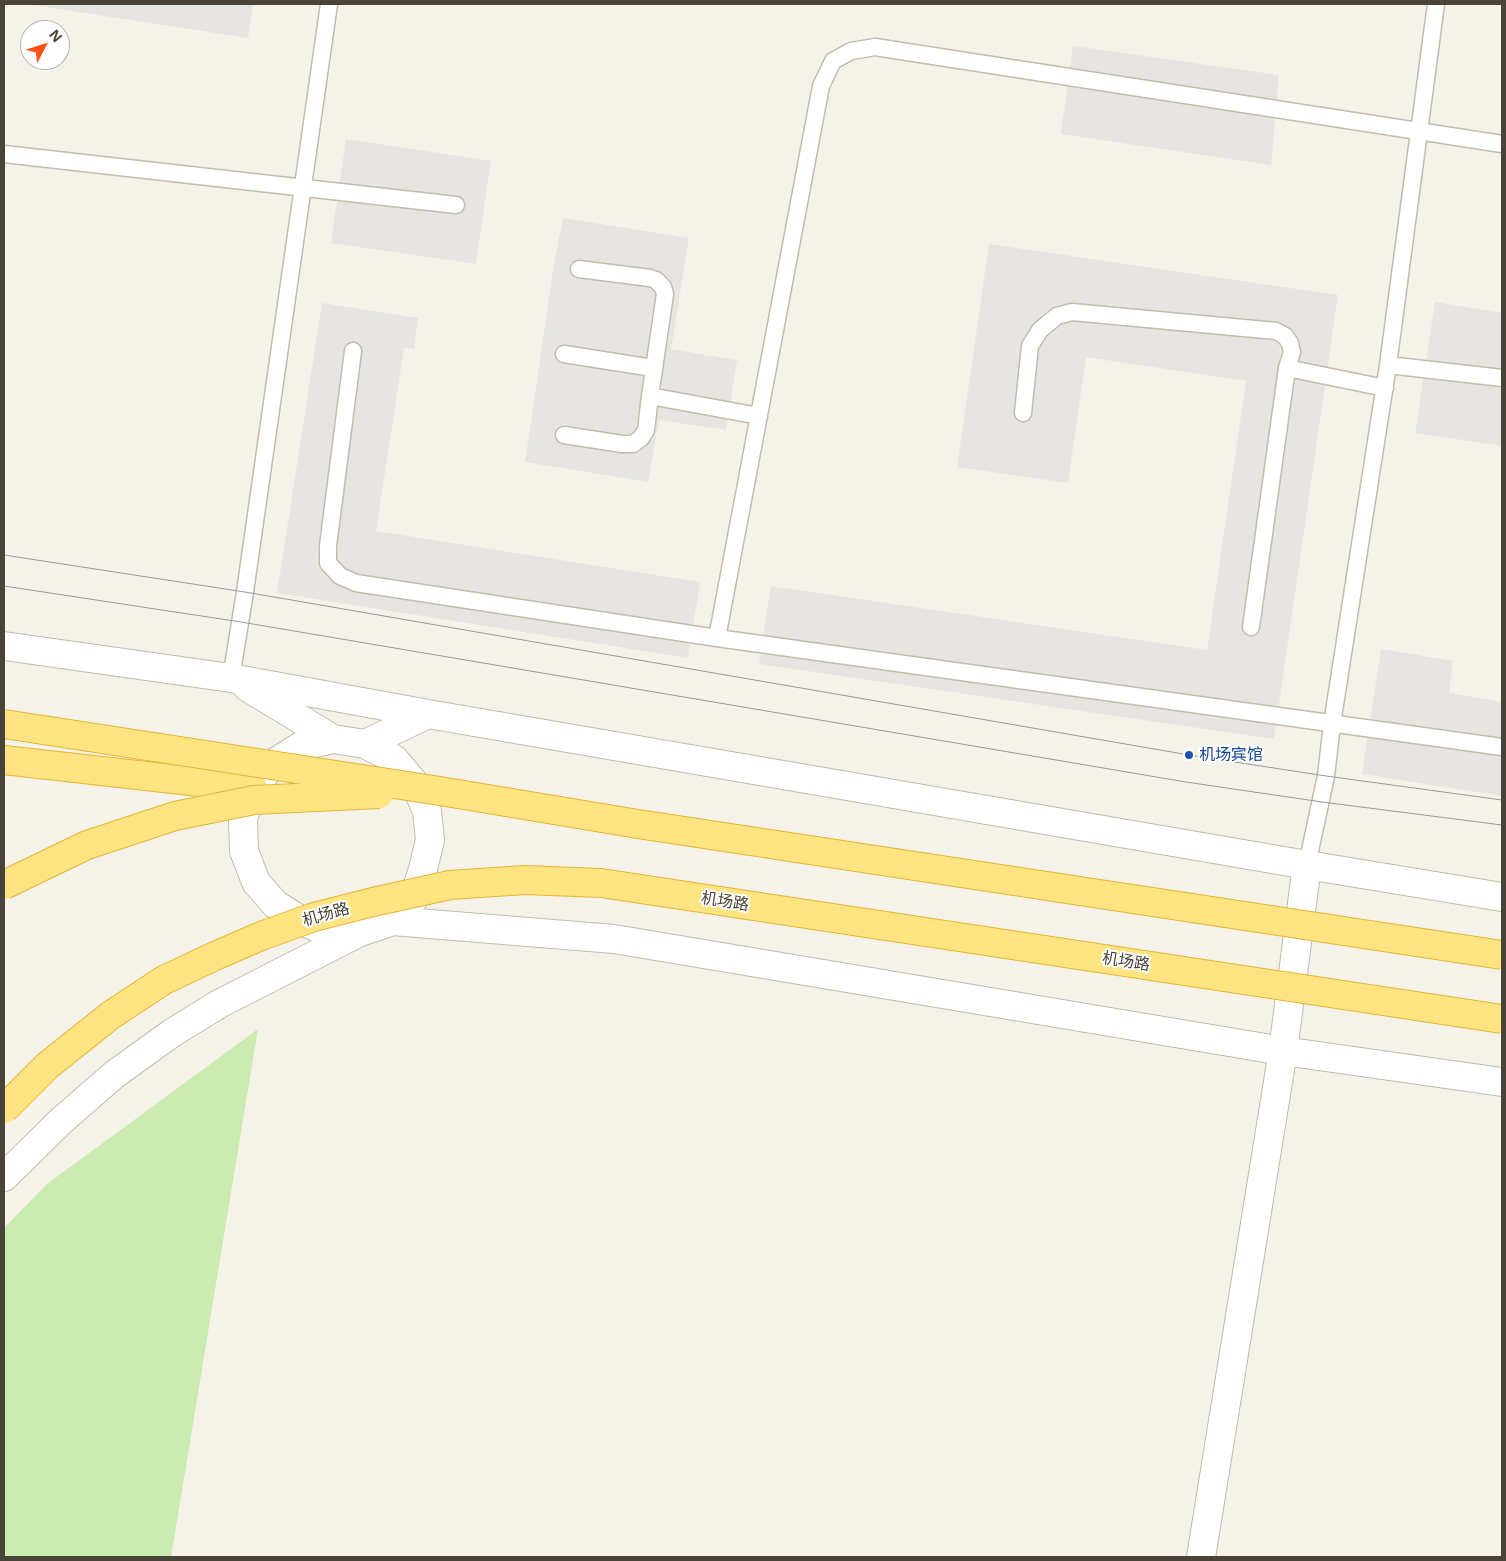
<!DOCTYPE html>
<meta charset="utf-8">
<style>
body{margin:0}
#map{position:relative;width:1506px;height:1561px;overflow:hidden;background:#f5f3e9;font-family:"Open Sans",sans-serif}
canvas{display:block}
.frame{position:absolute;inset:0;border:5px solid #494437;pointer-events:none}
.north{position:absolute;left:20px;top:20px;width:50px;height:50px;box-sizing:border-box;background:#fff;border:1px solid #b6b4af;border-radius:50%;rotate:50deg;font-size:14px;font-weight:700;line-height:20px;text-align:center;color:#494437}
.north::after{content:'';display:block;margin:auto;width:18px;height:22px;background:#ff4f16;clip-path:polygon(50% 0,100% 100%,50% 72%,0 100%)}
</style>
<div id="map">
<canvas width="1506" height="1561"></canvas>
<div class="frame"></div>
<div class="north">N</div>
</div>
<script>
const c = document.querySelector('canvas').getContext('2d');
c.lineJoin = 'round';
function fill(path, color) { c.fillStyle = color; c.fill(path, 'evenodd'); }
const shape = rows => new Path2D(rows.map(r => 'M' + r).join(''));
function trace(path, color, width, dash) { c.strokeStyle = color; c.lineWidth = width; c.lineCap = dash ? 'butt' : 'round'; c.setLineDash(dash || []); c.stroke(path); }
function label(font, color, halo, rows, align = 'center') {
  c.font = font + ' "Open Sans","Noto Sans SC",sans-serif'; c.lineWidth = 4; c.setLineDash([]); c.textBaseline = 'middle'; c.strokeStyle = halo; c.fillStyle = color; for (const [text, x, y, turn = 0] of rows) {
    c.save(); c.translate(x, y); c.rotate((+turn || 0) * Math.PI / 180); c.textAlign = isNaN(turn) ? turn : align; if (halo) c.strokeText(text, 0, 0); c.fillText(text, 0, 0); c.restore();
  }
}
fill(shape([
 [258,1029,171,1557,4,1557,4,1228,47,1184]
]), '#cbebb0');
fill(shape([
 [26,4,253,4,248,38],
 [1073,46,1279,75,1271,165,1061,134],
 [346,139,491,161,476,264,331,243],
 [563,218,689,238,671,349,737,360,726,430,659,420,648,482,525,462,554,264],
 [989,244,1338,295,1274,739,759,664,771,586,1207,650,1246,381,1086,357,1068,483,957,467],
 [1435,302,1502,313,1502,446,1415,433],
 [322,303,418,318,414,349,404,348,376,531,700,582,688,658,277,593],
 [1381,649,1453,661,1449,693,1502,702,1502,796,1362,774]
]), '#e6e5e1');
const service = shape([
 [4,154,456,205],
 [579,269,650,278,656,280,663,287,665,294,650,396,759,416],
 [353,351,328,546,328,563,340,576,356,583,717,638,821,86,833,61,851,51,875,47,1502,144],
 [564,354,653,368],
 [1388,365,1502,378],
 [1023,413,1030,346,1040,330,1057,316,1072,312,1276,331,1285,336,1290,343,1292,352,1287,368],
 [564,435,622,444,633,444,641,438,646,430,650,396],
 [1251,627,1287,368,1385,388],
 [717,638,1502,747],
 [231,678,245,592,329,4],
 [1307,865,1326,776,1332,724,1388,365,1436,4]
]);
const minor = shape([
 [1201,1557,1283,1051,1307,865]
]);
const tertiary = shape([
 [4,646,231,678,428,714,1307,865,1502,897],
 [247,687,333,739],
 [365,744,394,759,415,784,427,811,430,840,423,869,413,900,393,921,360,932,327,932,300,920,275,904,256,882,244,851,243,819,253,788,274,763,301,746,333,739,365,744,428,714],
 [393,921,614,939,1283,1051,1502,1082],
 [4,1177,61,1121,115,1074,172,1033,219,1004,356,934]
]);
const trunk = shape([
 [4,760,253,788]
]);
trace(service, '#c1bcab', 19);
trace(minor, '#c1bcab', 30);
trace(tertiary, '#c1bcab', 30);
trace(trunk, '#e4b434', 30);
trace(service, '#fff', 16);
trace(minor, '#fff', 28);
trace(tertiary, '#fff', 28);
trace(trunk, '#ffe481', 28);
trace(shape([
 [4,555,245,592,1189,755,1326,776,1502,800],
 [4,586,241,622,1186,782,1322,802,1502,825]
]), '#989898', 1);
const trunkBridge = shape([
 [4,724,440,791,638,824,1502,955],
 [4,885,87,845,175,816,254,800,379,794],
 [4,1109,47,1066,111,1015,164,980,215,956,261,936,314,917,373,902,450,885,525,880,601,883,1502,1019]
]);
trace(trunkBridge, '#e4b434', 30, []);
trace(trunkBridge, '#ffe481', 28);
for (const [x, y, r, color] of [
 [1189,755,5,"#1a4fb4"]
]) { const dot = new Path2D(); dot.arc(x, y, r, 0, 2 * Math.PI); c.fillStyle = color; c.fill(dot); trace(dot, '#fff', 2); }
label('16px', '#164399', '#fff', [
 ["机场宾馆",1199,755]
], 'left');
label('16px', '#494437', '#fff', [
 ["机场路",725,902,9],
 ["机场路",326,915,-16],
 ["机场路",1126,962,9]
]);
</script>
